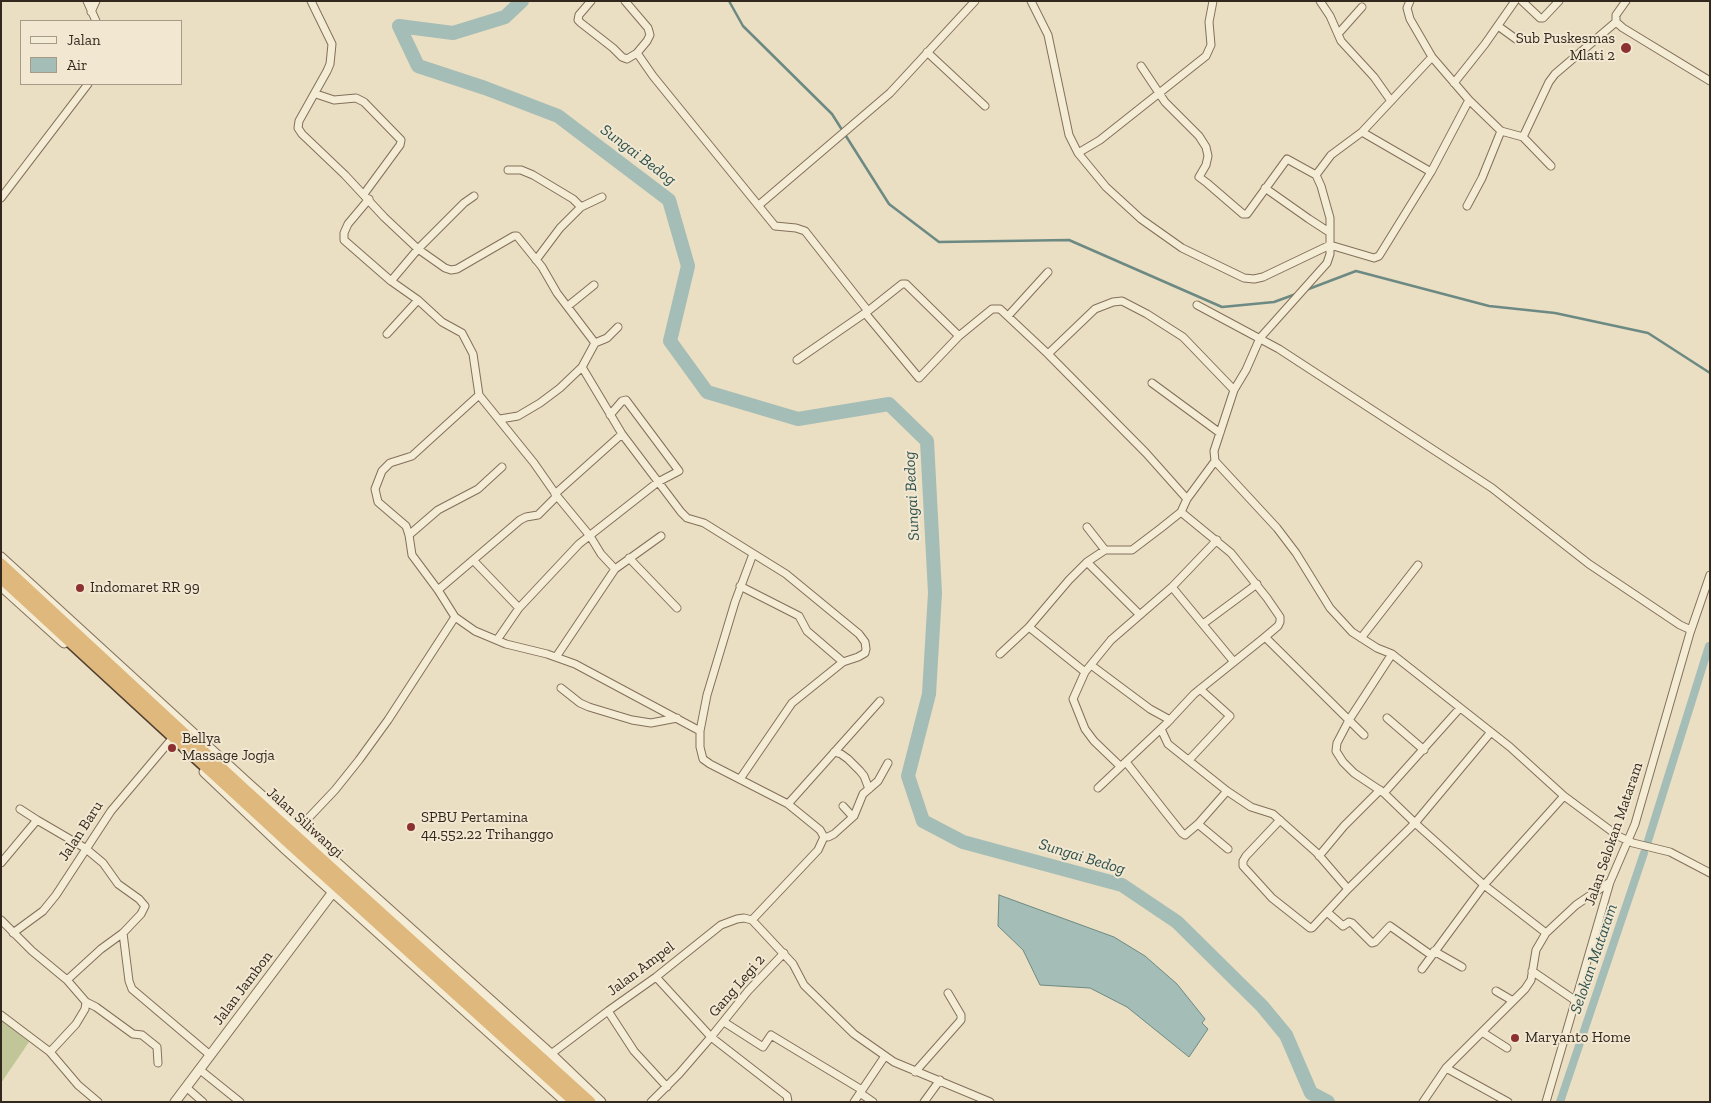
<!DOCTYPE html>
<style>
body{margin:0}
#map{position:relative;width:1711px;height:1103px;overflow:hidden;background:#eadec3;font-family:"Zilla Slab",serif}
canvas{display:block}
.frame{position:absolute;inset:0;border:2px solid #33281e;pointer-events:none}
.legend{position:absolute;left:20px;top:20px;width:162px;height:65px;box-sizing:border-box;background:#f2e8d1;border:1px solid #a69b89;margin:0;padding:6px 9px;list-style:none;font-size:15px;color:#33281e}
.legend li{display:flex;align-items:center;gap:10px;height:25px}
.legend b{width:25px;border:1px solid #a69b89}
</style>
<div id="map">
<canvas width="1711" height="1103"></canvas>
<div class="frame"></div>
<ul class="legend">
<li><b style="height:6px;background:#f5ecd5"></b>Jalan</li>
<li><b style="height:14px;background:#a4bdb6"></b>Air</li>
</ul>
</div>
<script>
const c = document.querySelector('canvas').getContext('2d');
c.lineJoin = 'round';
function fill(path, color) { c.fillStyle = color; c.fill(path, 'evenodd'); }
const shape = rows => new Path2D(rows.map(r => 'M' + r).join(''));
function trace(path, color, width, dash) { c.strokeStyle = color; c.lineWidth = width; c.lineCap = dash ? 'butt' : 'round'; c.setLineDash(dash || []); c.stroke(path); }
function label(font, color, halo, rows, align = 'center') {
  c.font = font + ' "Zilla Slab",serif'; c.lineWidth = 4; c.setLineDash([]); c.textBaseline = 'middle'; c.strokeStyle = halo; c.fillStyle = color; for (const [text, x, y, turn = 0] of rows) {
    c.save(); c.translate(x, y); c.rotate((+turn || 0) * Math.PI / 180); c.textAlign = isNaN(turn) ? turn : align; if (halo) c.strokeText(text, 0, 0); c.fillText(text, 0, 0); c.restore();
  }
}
fill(shape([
 [1,1020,29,1042,1,1083]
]), '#c1c698');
const water = shape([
 [999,895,1114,937,1145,956,1177,984,1205,1019,1202,1023,1208,1029,1189,1057,1127,1007,1090,988,1040,985,1023,950,998,926,999,895]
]);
fill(water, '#a4bdb6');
trace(water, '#6c8a83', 1);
trace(shape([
 [729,1,743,26,832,114,889,204,939,242,1069,240,1222,307,1274,302,1296,294],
 [1306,290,1356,271,1489,306,1555,313,1648,333,1710,373]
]), '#6c8a83', 2.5);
trace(shape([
 [1648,841,1709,646],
 [1560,1102,1644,853]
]), '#a4bdb6', 8);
trace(shape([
 [522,1,505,17,453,33,399,26,418,66,485,88,558,116,669,200,688,266,670,341,707,392,798,419,889,404,927,441,935,593,929,694,908,776,923,821,963,842,1122,885,1177,922,1262,1006,1286,1035,1311,1093,1328,1102]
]), '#a4bdb6', 14);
const minor = shape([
 [87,1,96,21],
 [311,1,332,44,330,64,327,71,299,121,298,128,302,134,345,175,384,217,418,249,445,268,451,270,457,269,514,236,517,236,542,267,557,293,595,343,582,367,560,388,540,403,518,416,500,419],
 [591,1,579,15,578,20,581,23,613,48,622,57,627,59,637,53],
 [625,1,648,28,650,35,647,41,637,53,653,76,775,226,796,228,805,231,868,311],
 [1031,1,1048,35,1069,135,1078,153,1106,187,1141,219,1182,248,1244,278,1254,279,1263,277,1330,245,1374,258,1379,256,1431,172,1469,100],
 [1320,1,1330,16,1341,41,1374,77,1391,101],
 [1410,1,1407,8,1410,19,1432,57,1469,100,1501,131,1523,137,1549,82,1555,74,1616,22,1616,15,1626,1],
 [1522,1,1540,18,1543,18,1559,1],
 [91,12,96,1],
 [1616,22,1623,28,1710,81],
 [1498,26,1516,39],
 [1338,34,1362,7],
 [927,52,985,106],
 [1141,66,1165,102,1199,136,1206,147,1208,156,1206,165,1199,177,1207,183,1243,214,1247,214,1287,159,1316,175,1321,186,1330,218,1330,254,1327,263,1260,338,1246,370,1234,390,1214,451,1215,461,1277,528,1296,553,1330,608,1352,632,1377,648,1392,654,1510,747,1564,796,1618,836,1633,843,1670,852,1710,873],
 [1454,83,1485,44,1515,1],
 [316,94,334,100,356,98,364,102,401,140,400,145,364,194],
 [1362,132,1431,172],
 [1523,137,1551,166],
 [1078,153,1100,140,1206,56,1211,45,1209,22,1213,1],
 [508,170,521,170,533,175,573,199,581,207],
 [1316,175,1331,155,1362,132,1432,57],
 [1265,188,1309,219,1329,232],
 [474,196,464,203,418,249,391,281,418,300,442,322,462,333,473,354,479,395,534,463,557,496,590,536,601,554,615,569,556,657],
 [1,198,88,84],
 [369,199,348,224,344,233,344,240,391,281],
 [759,205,890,93,975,1],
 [1467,206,1482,178,1501,131],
 [536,260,560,228,581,207,602,197],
 [1197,305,1279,349,1492,488,1589,564,1680,625,1691,630],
 [568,306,594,285],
 [865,313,919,378,959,336],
 [1008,316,1048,272],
 [387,334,418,300],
 [595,343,607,338,618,327],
 [1048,354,1095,309,1113,302,1122,301,1147,314,1183,337,1234,390],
 [797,360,868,311,902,284,906,284,959,336,992,309,1000,309,1048,354,1146,453,1187,499,1215,461],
 [582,367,622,434,681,512,687,518,704,523,786,574,859,634,865,642,866,649,865,653,858,657,843,662,792,703,740,779],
 [1152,383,1220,433],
 [479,395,412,456,390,463,382,471,375,489,378,502,406,526,409,535,412,555,438,590,455,617,475,631,506,644,547,654,575,664,700,731,700,747,703,759,710,764,788,804,820,830,824,837,818,850,752,920],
 [555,494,622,434],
 [1181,512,1231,553,1267,598,1280,617,1280,622,1278,626,1265,637,1364,735],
 [1087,527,1105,550],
 [409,535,438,510,478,489,502,467],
 [1217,540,1172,587,1234,662],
 [629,558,677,608],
 [473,560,519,608],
 [1087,562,1140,615],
 [615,569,661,536],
 [740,586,799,616,807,631,843,662],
 [438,590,520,520,526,517,538,515,557,496],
 [1203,624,1257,584],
 [1029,627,1085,672],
 [1361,638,1418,565],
 [497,640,519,608,579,544,658,482,679,471,626,400,622,401,610,415],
 [1000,654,1029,627,1069,580,1087,562,1105,550,1132,550,1161,528,1181,512,1187,499],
 [1392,654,1349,720,1337,743,1336,751,1343,762,1354,773,1384,793,1415,823,1491,732],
 [1091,665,1150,709,1170,720],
 [561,688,580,703,589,707,632,720,651,723,677,718],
 [1387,718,1424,750],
 [1161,729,1168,744,1227,791,1251,807,1273,814,1317,853,1348,889],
 [700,731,707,695,735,602,753,554],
 [834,752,841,754,848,759,860,771,864,776,869,789],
 [1189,760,1230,716,1200,689],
 [1126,762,1166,813,1182,833,1185,835,1198,824,1227,791],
 [1120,766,1094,741,1085,729,1073,699,1085,672,1111,640,1172,587],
 [1098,788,1167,723,1194,694,1265,637],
 [1384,793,1460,708],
 [788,804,880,701],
 [843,806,853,817],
 [20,809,37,820],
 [1280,820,1246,856,1243,861,1243,866,1272,898,1310,928,1312,928,1348,889,1415,823,1484,885,1422,969],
 [1198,824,1228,849],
 [299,828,335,790,359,760,388,720,455,617],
 [824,837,828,837,834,834,854,816,863,794,878,781,888,763],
 [1319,856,1344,826,1380,790],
 [1,863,37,820,85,848,103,863,118,884,139,899,145,906,141,914,123,933,101,949,67,980],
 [1327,912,1343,926,1349,922,1352,923,1372,943,1375,942,1390,926,1431,955],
 [1,920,32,951,67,980,86,1002,85,1009,76,1024,50,1052,78,1085,98,1102],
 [752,920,793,964,804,985,854,1034,894,1062,990,1102],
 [13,933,43,911,56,895,111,811,170,741],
 [123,933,129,981,132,989,210,1055],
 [1546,933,1576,905,1610,882],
 [1434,951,1462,967],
 [1532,971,1576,1001],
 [656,977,711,1037,787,1096,788,1102],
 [1496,991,1513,1001],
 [86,1002,96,1007,133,1034,142,1035,157,1047,158,1063],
 [608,1011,634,1051,667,1087],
 [1,1015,50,1052],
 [724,1022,763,1047,771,1035,862,1090],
 [1482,1032,1507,1048],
 [551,1054,608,1011,656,977,721,925,737,919,744,918,752,920],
 [1446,1068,1508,1102],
 [199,1069,240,1102],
 [915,1072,961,1020,961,1015,948,993],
 [186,1087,203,1102],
 [860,1093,873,1102],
 [651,1102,679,1074,711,1037,748,991,784,953],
 [854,1102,885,1056],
 [924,1102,940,1080],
 [1423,1102,1446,1068,1525,989,1531,980,1536,950,1546,933,1484,885,1564,796],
 [1546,1102,1610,882,1635,824,1690,633,1710,575]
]);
const tertiary = shape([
 [1,557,249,784,551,1054,601,1102],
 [1,586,64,643],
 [204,772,286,850,566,1102],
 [175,1102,333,892]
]);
const trunk = shape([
 [1,564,244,789,590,1102],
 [1,578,291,845,575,1102]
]);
trace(minor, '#82705b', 9);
trace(tertiary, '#82705b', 11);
trace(trunk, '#503f2f', 14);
trace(minor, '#f5ecd5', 7);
trace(tertiary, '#f5ecd5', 9);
trace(trunk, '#deb87c', 11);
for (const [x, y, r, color] of [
 [1626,48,6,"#8c3131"],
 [80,588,5,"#8c3131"],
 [172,748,5,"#8c3131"],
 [411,827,5,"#8c3131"],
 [1515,1038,5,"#8c3131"]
]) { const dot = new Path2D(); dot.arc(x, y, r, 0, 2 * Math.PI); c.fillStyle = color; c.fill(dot); trace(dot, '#f2e8d1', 2); }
label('15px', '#33281e', '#f2e8d1', [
 ["Sub Puskesmas",1615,39,"right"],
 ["Mlati 2",1615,56,"right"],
 ["Indomaret RR 99",90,588],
 ["Bellya",182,739],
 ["Massage Jogja",182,756],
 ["SPBU Pertamina",421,818],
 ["44.552.22 Trihanggo",421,835],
 ["Maryanto Home",1525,1038]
], 'left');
label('15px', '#33281e', '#f2e8d1', [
 ["Jalan Siliwangi",305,823,42],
 ["Jalan Baru",81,831,-57],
 ["Jalan Selokan Mataram",1614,834,-71],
 ["Jalan Ampel",641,969,-37],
 ["Gang Legi 2",737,986,-49],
 ["Jalan Jambon",243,988,-53]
]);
label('italic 16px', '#2f524f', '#f2e8d1', [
 ["Sungai Bedog",638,155,37],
 ["Sungai Bedog",912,496,-93],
 ["Sungai Bedog",1082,857,17],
 ["Selokan Mataram",1594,959,-71]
]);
</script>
